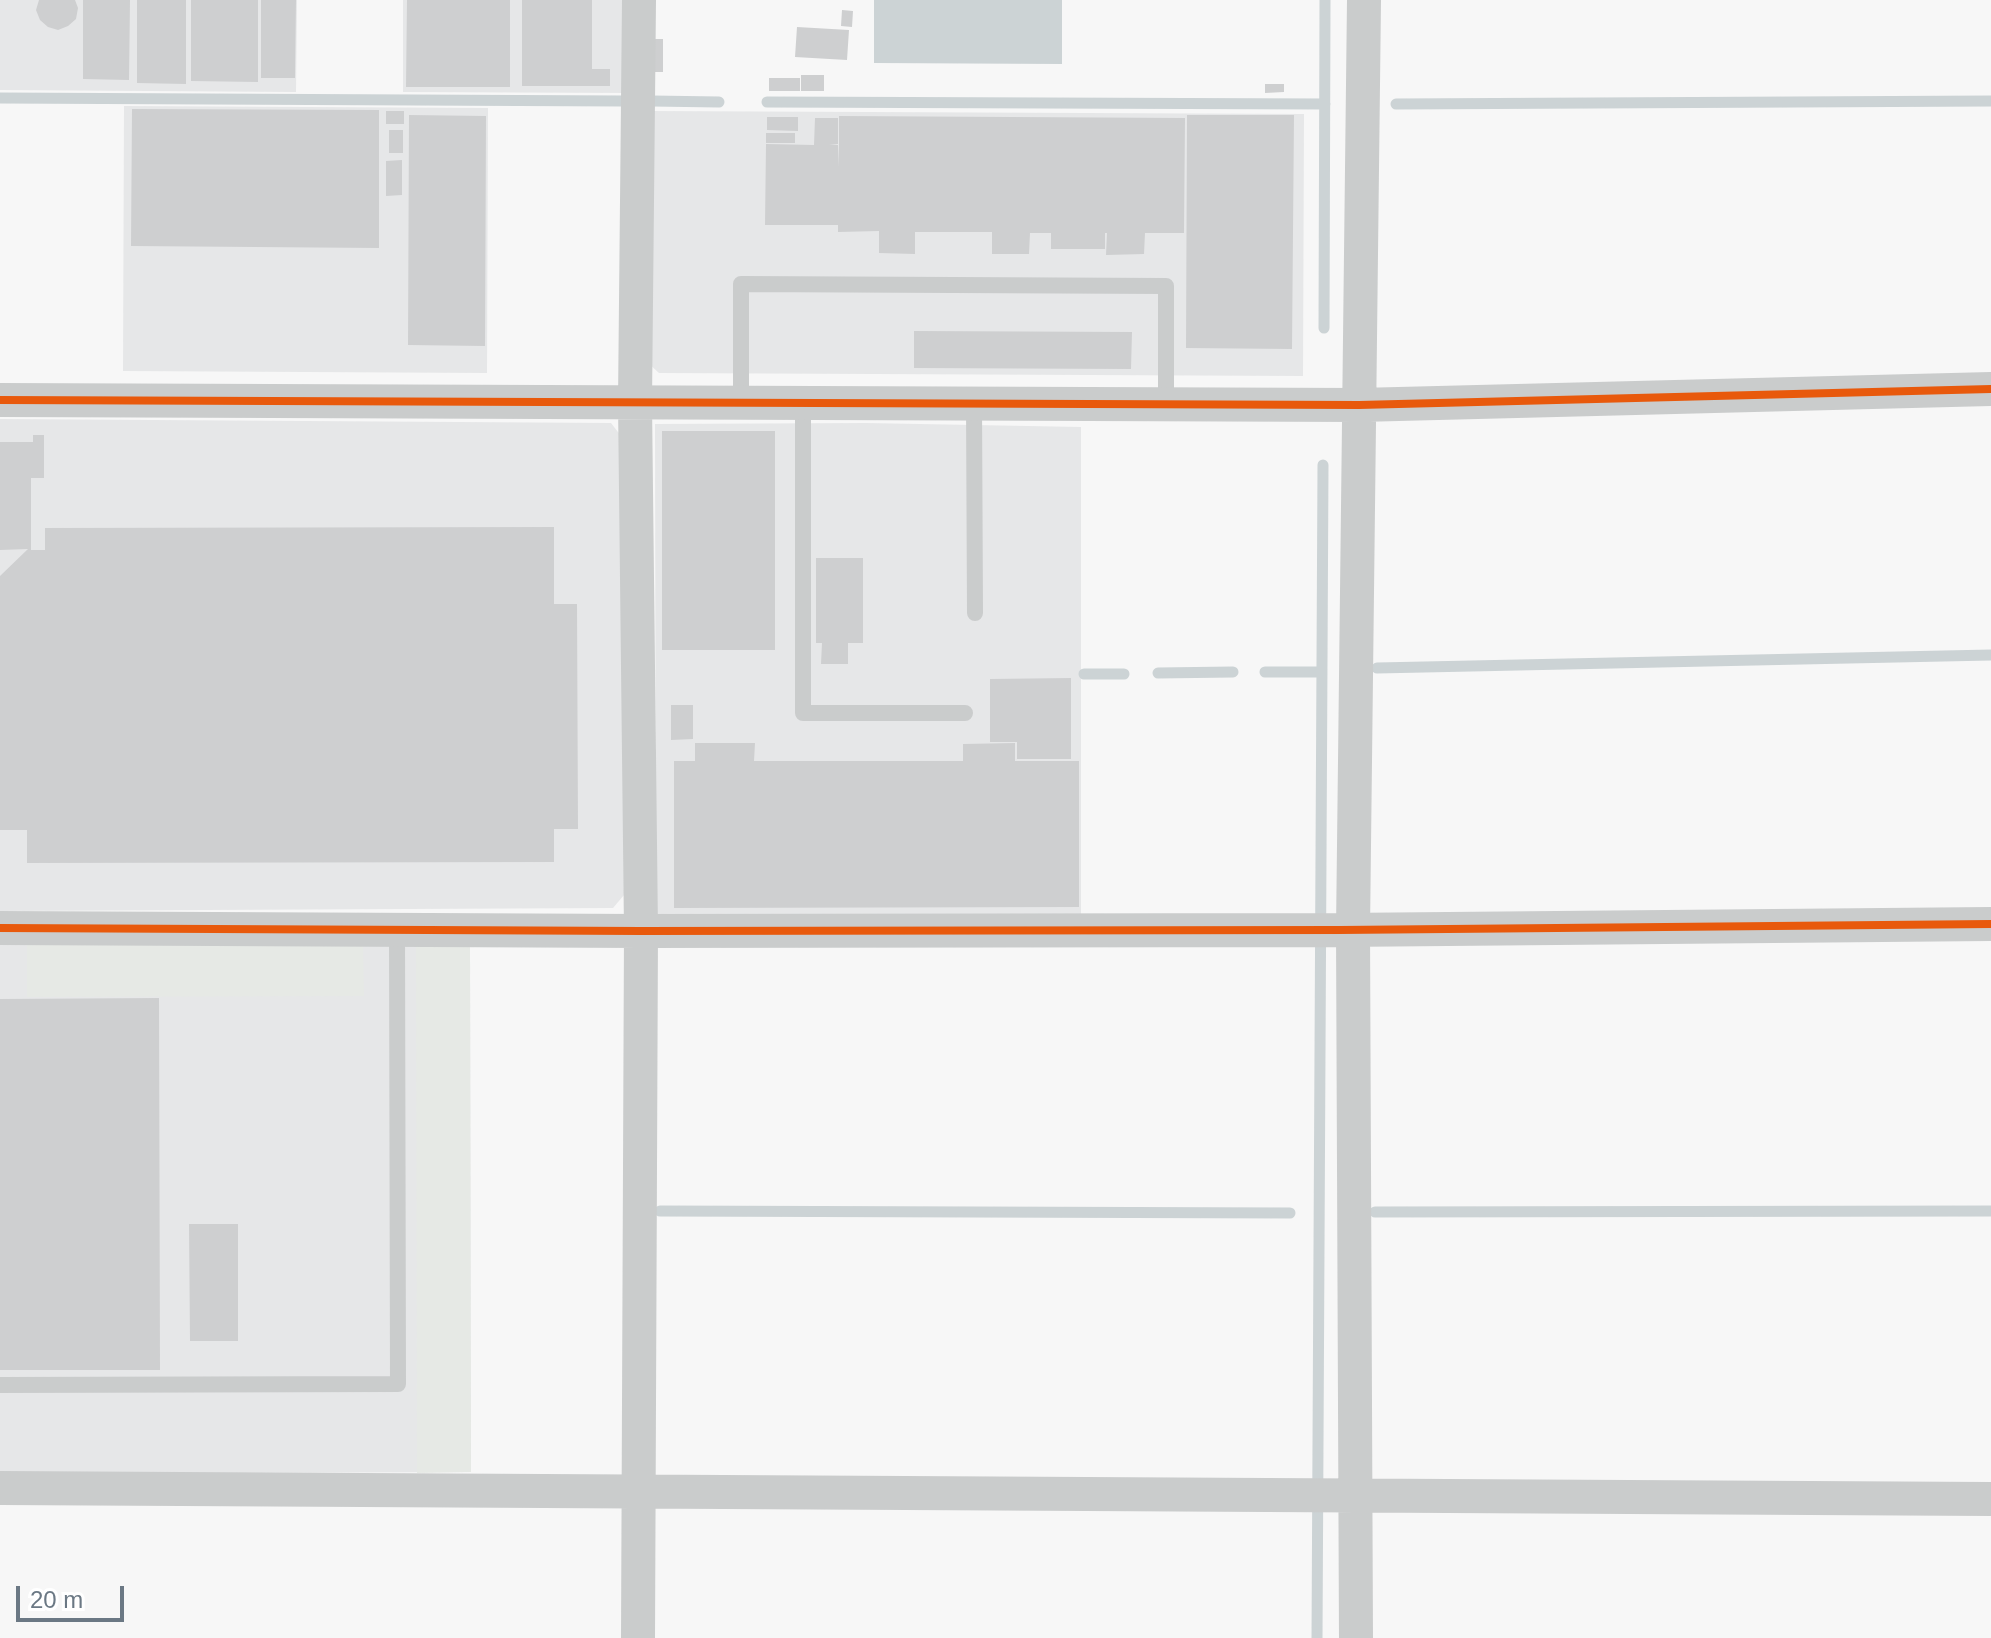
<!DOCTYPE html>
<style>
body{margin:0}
#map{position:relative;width:1991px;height:1638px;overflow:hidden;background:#f7f7f7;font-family:Arial,sans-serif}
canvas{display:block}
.scale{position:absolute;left:16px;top:1586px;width:108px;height:36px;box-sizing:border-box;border:4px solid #6b7884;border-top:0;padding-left:10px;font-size:24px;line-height:28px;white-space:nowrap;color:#6b7884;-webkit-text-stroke:6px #fff;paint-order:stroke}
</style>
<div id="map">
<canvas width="1991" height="1638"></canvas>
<div class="scale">20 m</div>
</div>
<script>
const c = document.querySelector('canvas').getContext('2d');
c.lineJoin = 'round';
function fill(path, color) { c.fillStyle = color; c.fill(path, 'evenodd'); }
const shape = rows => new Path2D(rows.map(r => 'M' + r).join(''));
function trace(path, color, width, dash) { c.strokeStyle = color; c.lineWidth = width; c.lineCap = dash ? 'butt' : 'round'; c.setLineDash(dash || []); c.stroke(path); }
fill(shape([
 [0,0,297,0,296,92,0,90],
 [403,0,628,0,628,93,403,92],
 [124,106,488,108,487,373,123,371],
 [649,111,1304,114,1303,376,659,373,648,363],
 [0,419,611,423,621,436,624,895,613,908,0,911],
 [866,423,1081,427,1081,916,656,917,655,424],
 [470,943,471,1472,0,1474,0,945]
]), '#e6e7e8');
fill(shape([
 [416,943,470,943,471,1472,417,1473],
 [27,944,363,944,364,996,27,997]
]), '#e6e9e5');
fill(shape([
 [874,0,1062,0,1062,64,874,63]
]), '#ccd3d5');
trace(shape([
 [0,98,622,101],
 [652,101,719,102],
 [767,102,1325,104],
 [1396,104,1991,101],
 [1324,328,1325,0],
 [1377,668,1991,655],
 [1265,672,1322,672],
 [1158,673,1233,672],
 [1084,674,1124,674],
 [660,1211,1290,1213],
 [1375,1212,1991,1211],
 [1317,1638,1323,465]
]), '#ccd3d5', 11);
fill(shape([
 [39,0,75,0,78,8,76,19,68,26,58,30,48,27,40,20,36,10],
 [83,0,130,0,129,80,83,79],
 [137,0,186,0,186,84,137,83],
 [191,0,258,0,258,82,191,81],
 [261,0,296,0,295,78,261,78],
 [407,0,510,0,510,87,406,87],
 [522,0,592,0,592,69,610,69,610,86,522,86],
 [842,10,853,11,852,27,841,26],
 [797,27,849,30,847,60,795,57],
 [652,39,663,39,663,72,652,72],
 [801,75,824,75,824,91,801,91],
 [769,78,800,78,800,91,769,91],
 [1265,84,1284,84,1284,92,1265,93],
 [132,109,379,110,379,248,131,246],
 [386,111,404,111,404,124,386,124],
 [409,115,486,116,485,346,408,345],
 [1187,115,1294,115,1292,349,1186,348],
 [839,116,1185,118,1184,233,1145,233,1144,254,1106,255,1107,233,1105,233,1105,249,1051,249,1051,233,1030,233,1029,254,992,254,992,232,915,232,915,254,879,253,879,231,838,232,838,225,765,225,766,144,814,145,815,118,838,118,838,144,829,145,838,145,839,167],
 [767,117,798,117,798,131,767,130],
 [389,130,403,130,403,153,389,153],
 [766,133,795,133,795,143,766,143],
 [402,160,402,195,386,196,386,161],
 [914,331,1132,332,1131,369,914,368],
 [662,431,775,431,775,650,662,650],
 [33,435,44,435,44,478,31,478,31,550,45,550,45,528,554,527,554,604,577,604,578,829,554,829,554,862,27,863,27,830,0,830,0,576,28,549,0,550,0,442,33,442],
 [816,558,863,558,863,643,848,643,848,664,821,664,822,643,816,643],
 [1071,678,1071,759,1017,759,1017,742,990,742,990,679],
 [671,705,693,705,693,739,671,740],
 [695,743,755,743,754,761,963,761,963,744,1015,743,1015,761,1079,761,1079,907,674,908,674,761,695,761],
 [159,998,160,1370,0,1370,0,999],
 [189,1224,238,1224,238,1341,190,1341]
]), '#cecfd0');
trace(shape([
 [741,402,741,284,1166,286,1166,404],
 [803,403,803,713,965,713],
 [974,403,975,613],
 [0,1385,398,1384,397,930]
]), '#cacccc', 16);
trace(shape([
 [0,400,1359,405,1991,389],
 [0,928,641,931,1339,930,1991,924],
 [0,1488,1991,1499],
 [638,1638,641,931,635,402,639,0],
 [1356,1638,1353,930,1364,0]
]), '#cacccc', 34);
trace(shape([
 [0,400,1359,405,1991,389],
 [0,928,641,931,1339,930,1991,924]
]), '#e8590c', 8);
</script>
